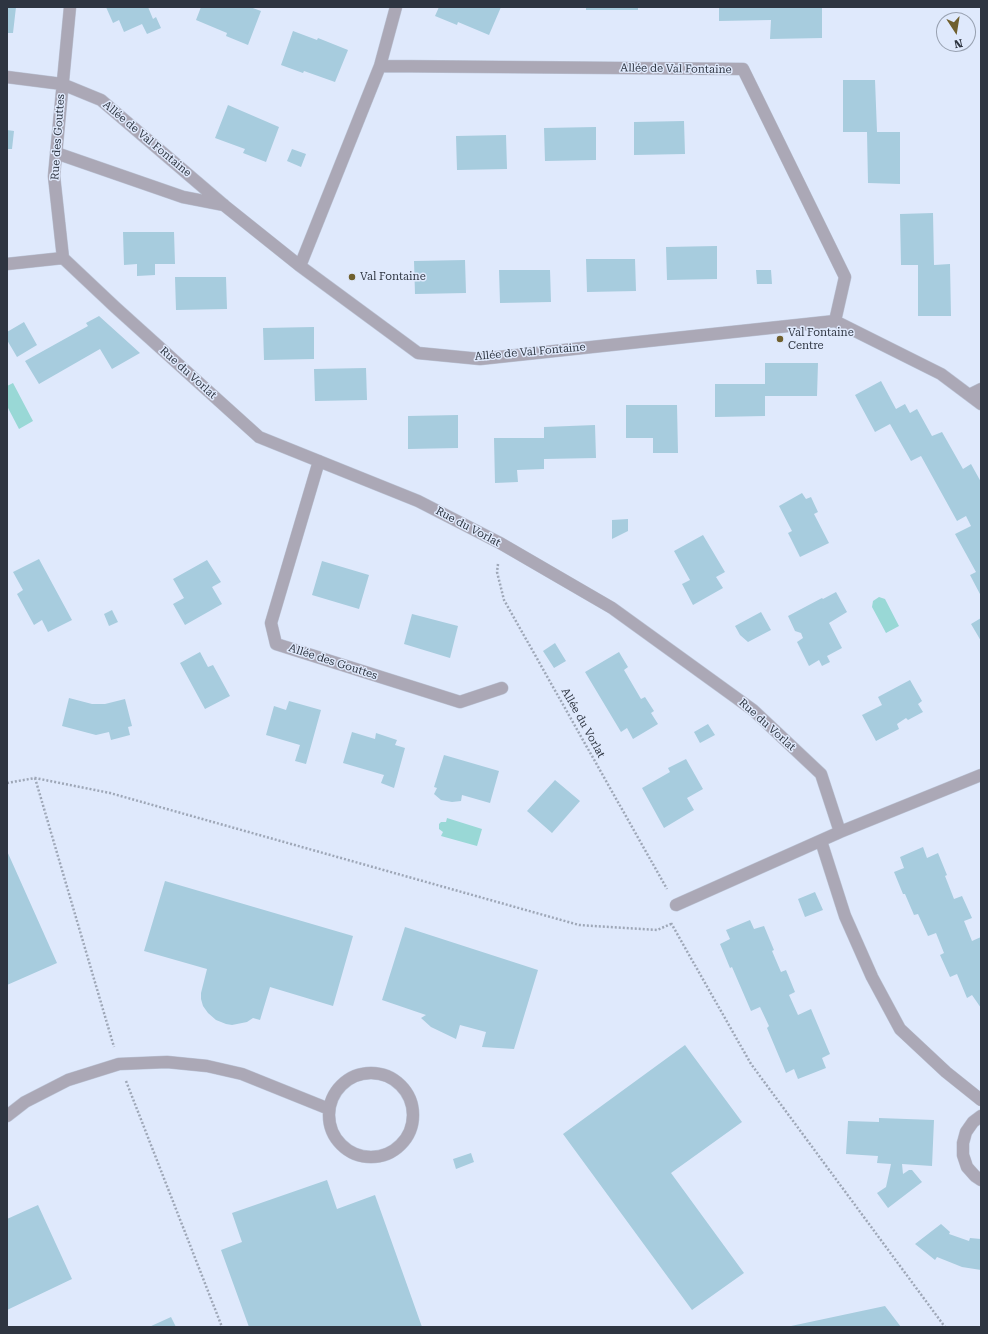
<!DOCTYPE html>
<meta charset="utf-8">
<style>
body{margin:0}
#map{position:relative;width:988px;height:1334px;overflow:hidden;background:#dfe9fc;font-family:"Roboto Serif",serif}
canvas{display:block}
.frame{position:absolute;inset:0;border:8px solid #2e3541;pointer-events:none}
.north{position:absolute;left:936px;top:12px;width:40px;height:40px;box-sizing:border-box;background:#dfe9fc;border:1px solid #98a1b1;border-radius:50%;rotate:168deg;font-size:11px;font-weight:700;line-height:16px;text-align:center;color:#2e3541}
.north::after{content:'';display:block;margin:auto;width:14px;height:18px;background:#70602e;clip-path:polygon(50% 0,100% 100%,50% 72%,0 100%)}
</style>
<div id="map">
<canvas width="988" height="1334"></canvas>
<div class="frame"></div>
<div class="north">N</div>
</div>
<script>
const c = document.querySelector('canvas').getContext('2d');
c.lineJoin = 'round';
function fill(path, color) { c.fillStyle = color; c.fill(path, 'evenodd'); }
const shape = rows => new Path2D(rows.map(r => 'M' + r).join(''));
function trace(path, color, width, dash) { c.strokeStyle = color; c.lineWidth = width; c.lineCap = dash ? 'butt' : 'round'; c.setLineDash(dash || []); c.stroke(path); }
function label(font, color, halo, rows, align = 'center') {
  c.font = font + ' "Roboto Serif",serif'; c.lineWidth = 3; c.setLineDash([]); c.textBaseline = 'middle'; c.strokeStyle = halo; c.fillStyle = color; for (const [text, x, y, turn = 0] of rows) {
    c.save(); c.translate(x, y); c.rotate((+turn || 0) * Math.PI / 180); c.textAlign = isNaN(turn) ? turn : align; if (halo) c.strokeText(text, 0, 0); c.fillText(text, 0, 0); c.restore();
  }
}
fill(shape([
 [13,383,33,421,19,429,7,406,7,386],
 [879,597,885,599,899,626,886,633,872,607,873,601],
 [447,818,482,829,477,846,441,836,443,832,439,829,439,824,441,822,446,822]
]), '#99d8d6');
fill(shape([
 [7,7,16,7,13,33,7,33],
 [106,7,148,7,153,19,156,17,161,28,147,34,142,24,124,32,119,20,113,23],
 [201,7,250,7,261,11,248,45,226,36,227,33,196,20],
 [439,7,501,7,489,35,458,22,457,25,435,16],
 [586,7,638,7,638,10,586,10],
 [719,7,822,7,822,38,770,39,771,20,719,21],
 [293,31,317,40,318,38,348,50,335,82,304,71,303,73,281,65],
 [843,80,875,80,877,132,900,132,900,184,868,183,867,132,843,132],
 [228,105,279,127,266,162,243,153,245,149,215,138],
 [684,121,685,154,634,155,634,122],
 [596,127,596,160,545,161,544,128],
 [7,130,14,131,12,149,7,149],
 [506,135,507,169,457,170,456,136],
 [292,149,306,154,301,167,287,161],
 [933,213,934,265,950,264,951,316,918,316,918,265,901,265,900,214],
 [123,232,174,232,175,264,155,264,155,275,137,276,137,264,124,265],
 [717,246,717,279,667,280,666,247],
 [586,259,635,259,636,291,587,292],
 [465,260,466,293,415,294,414,261],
 [499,270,550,270,551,302,500,303],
 [756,270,771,270,772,284,757,284],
 [175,277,226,277,227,309,176,310],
 [99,316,140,353,112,369,100,349,39,384,25,361,88,326,86,323],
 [24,322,37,345,17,357,7,340,7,332],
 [314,327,314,359,264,360,263,328],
 [765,363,818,363,817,396,765,396,765,416,715,417,715,384,765,384],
 [366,368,367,400,315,401,314,369],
 [881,381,896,409,905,404,910,413,917,409,932,436,942,432,963,469,971,464,981,482,981,596,970,575,976,572,955,534,971,526,966,516,957,521,921,456,911,461,890,424,875,432,855,395],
 [626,405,677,405,678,453,653,453,653,438,626,438],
 [458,415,458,448,408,449,408,416],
 [595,425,596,458,544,459,544,469,517,470,518,482,495,483,494,438,544,438,544,427],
 [802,493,806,499,811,497,818,512,814,514,829,543,800,557,788,533,792,531,779,506],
 [628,519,628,531,612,539,612,520],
 [703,535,725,572,716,577,723,588,693,605,682,584,690,580,674,551],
 [39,559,72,620,48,632,42,620,34,625,17,594,23,590,13,572],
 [207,560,221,582,212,587,222,604,185,625,173,604,184,598,173,579],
 [322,561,369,575,359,609,312,595],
 [836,592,847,612,829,623,842,648,827,656,830,662,822,666,819,660,809,666,797,642,803,638,801,633,795,631,788,616,822,598,823,599],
 [112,610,118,622,109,626,104,614],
 [761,612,771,630,748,642,740,635,735,626],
 [412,614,458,626,450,658,404,644],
 [981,618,981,641,971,624],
 [555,643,566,661,554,668,543,651],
 [200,652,208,667,213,665,230,696,205,709,180,663],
 [619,652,628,667,624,670,641,699,645,697,654,711,651,713,658,724,633,739,627,728,621,732,585,672],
 [910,680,922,701,918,704,923,712,908,720,906,718,897,724,899,729,876,741,862,715,882,705,878,697],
 [69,698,92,704,105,704,125,699,132,726,128,727,130,735,111,740,109,732,96,735,62,726],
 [289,701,321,710,306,764,295,761,300,745,266,735,274,706,286,710],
 [708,724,715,735,700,743,694,732],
 [352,732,375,739,376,733,397,740,395,745,405,748,394,788,381,783,384,775,343,763],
 [444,755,499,771,490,803,462,795,461,801,452,802,441,800,434,794,437,788,434,787],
 [686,759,703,789,687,798,694,810,664,828,642,788,670,772,668,768],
 [555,780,580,801,552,833,527,811],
 [923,847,927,858,938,853,947,875,945,876,954,899,962,896,972,918,964,921,972,941,981,937,981,1008,972,995,967,998,957,974,950,977,940,955,944,953,936,933,928,936,918,914,914,915,905,894,903,894,894,872,904,868,900,857],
 [7,851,57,963,7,985],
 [165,881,353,936,333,1006,270,987,260,1020,253,1018,247,1022,232,1025,226,1024,216,1020,208,1013,203,1006,201,999,201,993,207,969,144,951],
 [815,892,823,910,805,917,798,899],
 [750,920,754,929,764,926,774,950,772,951,781,972,786,970,795,992,789,995,798,1015,811,1009,830,1054,822,1058,826,1068,798,1079,794,1069,786,1073,767,1028,769,1026,760,1007,751,1011,732,967,730,968,720,944,730,939,726,930],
 [405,927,538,970,514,1049,482,1047,486,1032,460,1025,456,1039,431,1027,421,1018,426,1015,382,1000],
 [685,1045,742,1122,671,1173,744,1273,692,1310,563,1134],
 [879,1118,934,1120,932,1166,902,1164,903,1174,909,1170,912,1170,922,1182,888,1208,877,1193,886,1187,891,1164,877,1163,878,1156,846,1154,848,1121,879,1122],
 [471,1153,474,1162,456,1169,453,1159],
 [327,1180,337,1209,375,1195,422,1327,249,1327,221,1250,242,1242,232,1213],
 [38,1205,72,1279,7,1310,7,1219],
 [941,1224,950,1232,949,1234,969,1241,970,1238,981,1239,981,1270,962,1267,937,1257,935,1260,915,1244],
 [885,1306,901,1327,791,1327,791,1326],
 [171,1317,176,1327,149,1327]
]), '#a7ccde');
const minor = shape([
 [380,66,396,7],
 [7,77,62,84,101,100,225,206,300,266,418,353,480,359,835,321,941,374,981,404],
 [56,153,183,197,224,205],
 [63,258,115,307,259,437,418,501,500,543,612,608,753,710,821,774,840,832],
 [63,258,54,176,70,7],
 [7,264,63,258],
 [300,266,380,66,743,69,845,277,835,321],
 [969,395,981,389],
 [319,461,271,623,276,644,460,702,502,688],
 [821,841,845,916,872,977,900,1029,946,1072,981,1100],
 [676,905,840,832,981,775],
 '329 1115a42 42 0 1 1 84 0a42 42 0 1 1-84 0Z',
 [7,1116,25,1102,68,1080,119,1064,167,1062,207,1066,242,1074,329,1109],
 [981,1116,973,1122,966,1132,963,1143,963,1155,967,1167,975,1176,981,1180]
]);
trace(minor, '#bcc5d7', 13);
trace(shape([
 [498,564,497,572,504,600,667,889],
 [35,778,114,1047],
 [7,783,35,778,110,793,579,925,657,930,671,924],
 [671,923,751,1064,945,1327],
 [126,1081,222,1327]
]), '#9ea7b7', 2.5, [2, 2]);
trace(minor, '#aba8b6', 12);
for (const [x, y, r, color] of [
 [352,277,4,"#70602e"],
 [780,339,4,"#70602e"]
]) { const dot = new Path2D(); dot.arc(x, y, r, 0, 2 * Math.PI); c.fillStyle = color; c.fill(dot); trace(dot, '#dfe9fc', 1.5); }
label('11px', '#2e3541', '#dfe9fc', [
 ["Allée de Val Fontaine",676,69,1],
 ["Rue des Gouttes",58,137,-86],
 ["Allée de Val Fontaine",147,139,40],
 ["Allée de Val Fontaine",530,352,-5],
 ["Rue du Vorlat",188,373,42],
 ["Rue du Vorlat",468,527,28],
 ["Allée des Gouttes",333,662,18],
 ["Allée du Vorlat",583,723,61],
 ["Rue du Vorlat",767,725,42]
]);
label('11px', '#2e3541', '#dfe9fc', [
 ["Val Fontaine",360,277],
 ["Val Fontaine",788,333],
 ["Centre",788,346]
], 'left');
</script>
